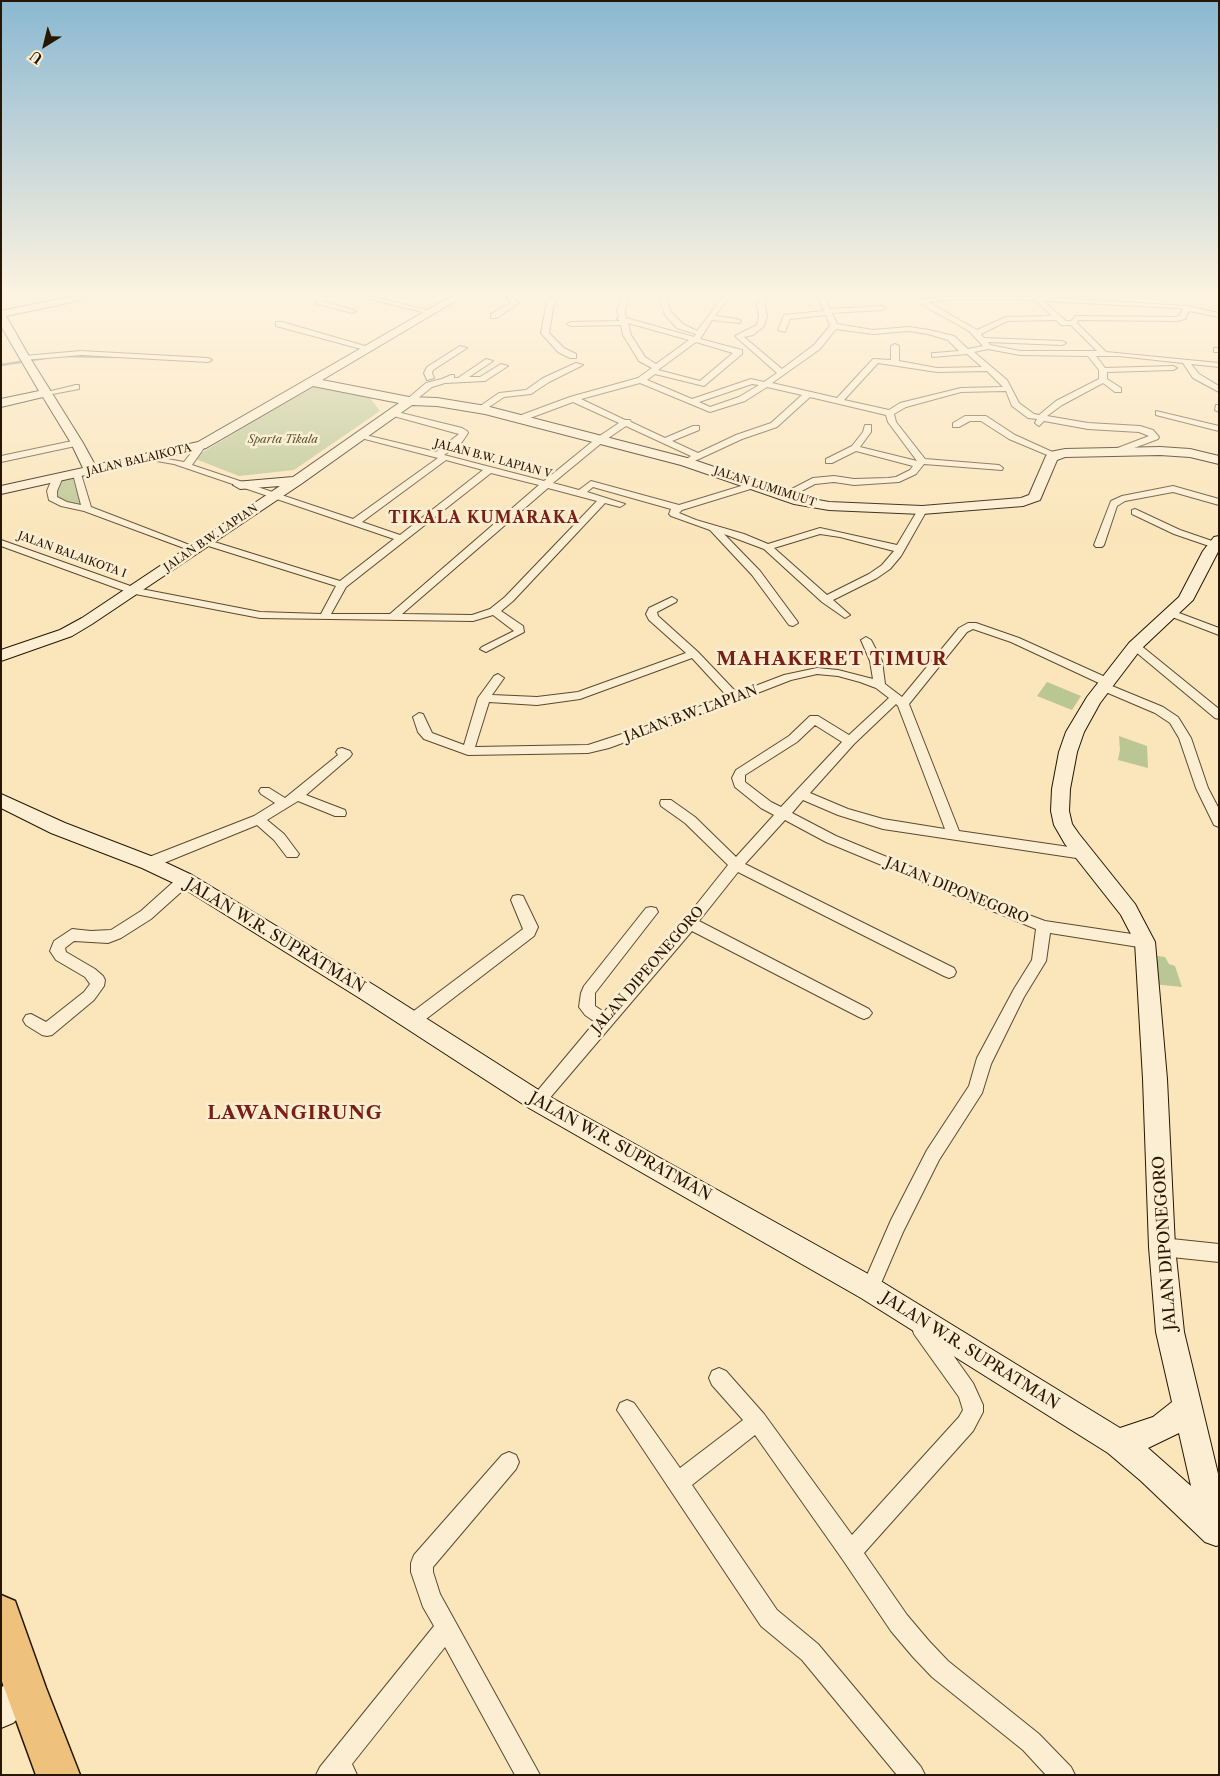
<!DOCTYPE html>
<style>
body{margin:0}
#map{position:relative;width:1220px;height:1776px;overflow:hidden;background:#fbe5ba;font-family:"Libre Caslon Text",serif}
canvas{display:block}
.frame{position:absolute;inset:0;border:2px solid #261602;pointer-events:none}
.north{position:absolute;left:20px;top:20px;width:50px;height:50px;-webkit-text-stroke:4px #fceed2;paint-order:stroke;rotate:216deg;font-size:14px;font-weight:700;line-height:20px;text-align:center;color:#261602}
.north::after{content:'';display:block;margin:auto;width:18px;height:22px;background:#261602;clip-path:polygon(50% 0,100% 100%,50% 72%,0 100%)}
</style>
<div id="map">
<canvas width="1220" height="1776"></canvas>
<div class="frame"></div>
<div class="north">U</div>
</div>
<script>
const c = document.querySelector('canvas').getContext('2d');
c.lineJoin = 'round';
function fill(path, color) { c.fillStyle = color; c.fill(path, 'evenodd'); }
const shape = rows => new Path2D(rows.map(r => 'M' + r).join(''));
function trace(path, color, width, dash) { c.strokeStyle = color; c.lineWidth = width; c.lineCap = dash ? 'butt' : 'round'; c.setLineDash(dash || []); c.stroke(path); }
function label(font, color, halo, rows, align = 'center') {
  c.font = font + ' "Libre Caslon Text",serif'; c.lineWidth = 5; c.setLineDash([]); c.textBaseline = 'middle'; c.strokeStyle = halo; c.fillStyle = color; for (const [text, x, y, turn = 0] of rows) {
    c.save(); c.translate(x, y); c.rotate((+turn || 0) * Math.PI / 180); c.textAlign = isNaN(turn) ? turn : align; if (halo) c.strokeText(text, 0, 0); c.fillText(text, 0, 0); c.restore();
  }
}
fill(shape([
 [315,384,367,394,380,411,294,470,239,476,193,458],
 [76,475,85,507,56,500,58,480],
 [1047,682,1081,696,1072,710,1037,696],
 [1119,736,1147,746,1148,768,1118,760,1120,750],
 [1150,955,1165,957,1169,964,1175,966,1182,987,1153,984]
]), '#bac693');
trace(shape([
 [60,356,117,357],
 [1,365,45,358]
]), '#6f7b6c', 2.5);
const street = shape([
 [321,297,328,297,323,301,356,311,352,313,315,303,315,301,321,297],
 [364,297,374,297,435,312,431,314,365,298,364,297],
 [506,297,513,297,519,303,497,318,491,318,491,314,511,303,506,297],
 [553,297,560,297,554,303,549,333,564,348,576,354,576,358,570,358,558,352,541,333,547,302,553,297],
 [622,297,628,297,625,311,626,318,694,337,696,334,677,328,665,315,659,297,665,297,671,312,683,324,697,331,723,297,729,297,715,316,737,319,741,321,740,323,712,320,700,339,742,350,742,354,704,386,655,374,647,380,692,399,751,379,764,382,777,373,735,336,757,325,759,316,757,305,761,297,767,297,765,305,767,316,764,326,753,335,744,337,782,369,814,345,830,326,826,315,790,319,785,332,778,330,784,315,824,311,818,297,824,297,830,309,882,306,886,308,882,310,832,313,837,324,873,330,909,327,929,330,954,336,968,349,983,346,969,331,928,308,919,302,915,298,915,297,923,299,942,297,1042,297,1187,306,1219,313,1219,317,1189,311,1185,319,1177,321,1078,320,1077,323,1106,352,1219,363,1219,367,1191,364,1199,374,1219,386,1219,392,1193,378,1183,363,1119,356,1096,356,1105,368,1173,366,1177,368,1173,370,1107,372,1107,379,1121,388,1121,392,1115,392,1103,383,1062,405,1047,416,1088,423,1140,426,1153,430,1159,437,1158,439,1118,454,1114,451,1115,449,1149,436,1139,432,1088,429,1044,421,1039,426,1035,423,1037,419,1028,418,1012,406,1006,391,961,392,906,407,894,414,896,422,925,459,999,465,1003,468,1002,470,924,464,916,474,899,482,854,485,834,482,815,484,788,498,782,498,782,494,813,478,834,476,854,479,888,478,896,477,910,470,913,466,856,451,832,463,826,463,826,459,852,446,863,432,865,425,871,425,871,432,860,447,917,461,888,422,886,415,810,397,777,427,742,439,686,465,682,462,691,456,626,426,604,441,553,483,579,490,591,481,679,505,751,483,757,483,757,487,682,510,679,513,696,520,744,534,768,544,820,528,897,545,919,508,925,508,927,510,901,556,890,569,877,578,833,600,850,615,845,618,822,602,764,549,724,534,760,571,797,621,798,623,793,626,789,625,752,575,710,530,671,516,669,514,671,509,593,487,587,492,625,504,620,507,605,503,513,601,501,611,523,626,524,632,486,652,480,649,482,647,514,631,493,615,473,621,260,618,130,593,1,546,1,540,136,588,260,612,321,614,336,586,202,544,200,542,202,540,208,540,340,581,394,539,174,464,145,459,145,455,184,462,199,443,205,443,206,445,192,465,353,519,438,458,357,437,357,433,436,452,459,434,390,415,389,413,393,411,462,428,467,431,468,433,462,442,444,455,544,481,598,437,619,423,573,402,522,421,516,421,516,417,570,397,638,378,652,368,639,361,623,335,621,325,571,326,567,324,571,322,620,321,617,319,619,317,617,311,622,297],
 [957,299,1035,300,1052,316,1006,317,977,330,928,302,957,299],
 [1043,301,1177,308,1183,309,1179,316,1176,317,1076,316,1071,321,1066,321,1043,301],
 [1056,320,1061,325,1071,325,1097,351,1020,351,990,345,988,342,1062,345,1066,343,1062,341,984,338,981,334,1007,321,1056,320],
 [628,323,689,340,656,364,645,357,631,335,628,323],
 [836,329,873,334,909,331,928,334,948,340,959,351,935,353,932,353,932,357,967,354,982,367,937,368,899,361,899,346,895,344,891,346,891,360,873,359,837,398,772,383,820,349,836,329],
 [696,342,733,353,700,381,658,370,696,342],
 [988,349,1020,355,1088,356,1099,370,1099,379,1056,401,1039,415,1034,414,1019,403,1007,380,974,352,988,349],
 [878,363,937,372,987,371,1003,387,961,388,900,403,889,410,844,400,878,363],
 [640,383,710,412,745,401,767,387,802,395,771,423,736,435,698,453,672,441,699,430,699,426,693,426,665,438,631,422,630,420,625,420,581,399,640,383],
 [752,384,759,385,739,397,710,407,699,402,752,384],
 [446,460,483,470,400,535,362,522,446,460],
 [491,473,539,485,390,614,331,614,346,587,491,473],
 [548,488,597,501,505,597,490,609,472,615,402,614,548,488],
 [820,534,840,537,894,551,882,565,869,574,827,595,774,548,820,534],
 [1210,297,1219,297,1219,301,1211,298,1210,297],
 [276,322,282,322,372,348,365,350,276,326,276,322],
 [460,346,467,348,433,370,432,373,434,378,427,380,424,373,427,367,460,346],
 [1214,348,1219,348,1219,352,1214,352,1214,348],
 [81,351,208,358,212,360,208,362,81,355,24,360,20,358,24,356,81,351],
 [486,359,493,361,469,377,480,377,501,364,508,366,485,381,445,383,432,387,412,403,405,401,426,383,442,379,451,375,454,375,454,378,458,378,486,359],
 [576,363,583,365,549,382,531,394,504,397,483,411,476,409,499,393,526,390,543,378,576,363],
 [76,385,79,385,79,389,47,395,43,393,76,385],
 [1216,405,1219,405,1219,412,1215,410,1216,405],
 [1156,411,1219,426,1219,431,1156,415,1156,411],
 [965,416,986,416,1015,435,1059,455,1052,457,1009,439,981,421,970,421,959,427,953,427,953,423,965,416],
 [77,440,80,441,80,445,1,462,1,456,77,440],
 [77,471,81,474,91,507,200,549,198,551,192,551,84,511,61,506,49,500,47,491,52,479,57,476,62,479,57,491,57,497,67,502,81,505,73,474,77,471],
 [1173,486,1219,499,1219,505,1173,492,1125,501,1117,506,1104,545,1102,547,1096,547,1094,545,1111,501,1122,496,1173,486],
 [1135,509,1180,530,1218,543,1219,547,1212,547,1174,534,1132,514,1132,510,1135,509],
 [672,597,677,600,676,602,657,612,658,616,698,652,737,693,784,675,817,668,838,670,873,679,870,661,861,640,866,637,871,640,882,661,885,684,902,697,959,628,968,623,976,623,1019,638,1112,680,1114,683,1112,686,1163,707,1178,717,1191,738,1208,788,1219,809,1219,827,1214,825,1196,788,1179,738,1170,723,1155,713,1101,690,1099,687,1101,684,1011,642,973,629,967,632,909,704,959,831,1083,849,1088,851,1090,854,1088,857,1083,859,883,829,838,815,803,800,792,813,836,836,1013,909,1045,921,1145,936,1150,938,1152,942,1150,946,1145,948,1050,933,1046,961,1024,997,991,1064,982,1093,939,1160,903,1232,876,1295,870,1298,864,1295,861,1289,891,1220,927,1150,969,1086,977,1058,1014,989,1032,960,1036,929,826,842,785,820,745,864,954,968,956,972,954,976,949,978,944,976,738,872,699,921,869,1009,872,1013,869,1017,864,1019,859,1017,692,931,543,1106,537,1108,531,1106,529,1101,595,1022,585,1015,579,1007,581,993,584,986,646,908,651,907,656,908,658,912,595,993,595,1006,604,1012,685,919,728,865,685,823,661,806,660,803,661,800,671,800,695,817,736,857,774,815,761,808,735,787,732,778,736,770,789,736,810,716,818,716,849,735,889,698,876,688,860,682,838,676,817,674,791,680,742,699,740,702,734,702,609,748,588,753,468,755,424,739,418,732,413,717,419,713,423,714,432,733,464,745,478,698,494,676,498,674,504,678,492,695,537,697,578,692,686,653,649,620,646,614,649,608,672,597],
 [692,658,727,696,662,721,588,745,475,747,489,702,537,705,580,699,692,658],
 [896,704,898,706,945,829,883,819,848,809,810,793,854,744,896,704],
 [815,725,842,742,781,807,771,802,745,782,745,775,797,742,815,725],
 [1171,610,1219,628,1219,635,1167,615,1166,613,1171,610],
 [1135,643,1139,644,1219,709,1219,719,1215,718,1131,648,1130,646,1131,644,1135,643],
 [342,748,350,751,352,754,350,757,306,795,345,810,346,813,345,816,335,816,298,801,267,820,284,834,299,854,297,857,287,857,274,840,257,825,154,867,144,867,142,863,144,859,254,816,275,803,261,794,259,791,261,788,269,788,285,798,338,755,336,752,338,749,342,748],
 [185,875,190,876,192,880,190,884,151,919,121,938,108,943,74,941,65,948,66,952,95,969,103,976,105,980,104,986,94,1000,52,1035,47,1036,42,1035,26,1025,23,1020,26,1015,31,1014,46,1022,84,992,90,984,85,977,56,960,50,951,54,941,72,929,91,931,111,930,141,911,180,876,185,875],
 [518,895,523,896,538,927,534,936,417,1026,412,1027,407,1026,404,1021,407,1016,523,929,511,900,513,896,518,895],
 [1162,1238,1219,1244,1219,1262,1162,1256,1156,1253,1153,1247,1156,1241,1162,1238],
 [921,1318,928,1320,973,1383,983,1405,983,1412,973,1431,864,1553,907,1615,929,1641,948,1661,1039,1734,1071,1767,1075,1775,1046,1775,1023,1750,932,1677,913,1657,891,1631,843,1560,755,1435,692,1485,777,1610,818,1644,921,1767,925,1775,897,1775,802,1660,761,1626,617,1410,620,1403,627,1400,634,1403,680,1468,743,1420,712,1385,709,1378,712,1371,719,1368,726,1371,764,1414,852,1535,959,1417,963,1410,959,1397,914,1334,912,1327,914,1320,921,1318],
 [509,1452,516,1455,519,1462,516,1469,433,1567,433,1572,440,1594,540,1775,515,1775,445,1647,352,1764,357,1775,316,1775,320,1767,434,1626,423,1607,411,1572,411,1563,414,1555,502,1455,509,1452]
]);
const secondary = shape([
 [69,297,87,297,82,300,6,316,30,358,83,443,95,465,198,442,450,297,462,297,322,380,409,397,437,398,486,406,691,459,802,497,829,502,922,506,1021,498,1029,495,1046,456,1050,452,1065,449,1160,447,1190,449,1219,456,1219,464,1190,457,1160,455,1065,457,1057,460,1040,500,1023,506,922,514,829,510,794,504,681,465,485,414,437,406,412,405,301,484,92,624,72,636,1,661,1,650,60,630,82,618,280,486,240,489,233,485,235,482,293,477,399,403,313,386,206,448,1,494,1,486,83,468,71,443,43,397,1,407,1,399,39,391,1,326,1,311,69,297],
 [1219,536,1219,550,1193,600,1141,649,1100,703,1084,732,1077,752,1070,789,1069,811,1072,824,1079,834,1135,904,1155,942,1167,1079,1175,1247,1184,1332,1219,1478,1219,1545,1216,1546,1205,1542,1141,1481,1108,1453,861,1298,529,1108,361,999,178,885,142,868,51,833,1,808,1,794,65,823,156,858,192,875,377,987,545,1094,879,1280,1120,1428,1153,1417,1172,1402,1156,1332,1149,1247,1143,1079,1135,942,1121,915,1065,844,1054,825,1051,811,1052,789,1059,752,1066,732,1087,697,1129,643,1179,597,1203,551,1214,537,1219,536],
 [1179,1433,1191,1486,1148,1448,1179,1433],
 [25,1671,37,1676,42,1688,37,1700,13,1723,1,1728,1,1688,13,1676,25,1671]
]);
const highway = shape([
 [1,1595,15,1601,46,1688,80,1775,36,1775,1,1679,1,1595]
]);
trace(street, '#5b4a30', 2);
trace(secondary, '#261602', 2);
trace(highway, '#261602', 3);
fill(street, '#fceed2');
fill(secondary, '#fceed2');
fill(highway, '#eec27d');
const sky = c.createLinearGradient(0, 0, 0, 545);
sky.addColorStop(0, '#8bb8d2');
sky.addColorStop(0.54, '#fdf3e0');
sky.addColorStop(1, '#fdf3e000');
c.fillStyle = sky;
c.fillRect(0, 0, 1220, 545);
label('italic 11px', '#5a5435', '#fceed2', [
 ["Sparta Tikala",283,440]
]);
label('11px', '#261602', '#fceed2', [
 ["JALAN B.W. LAPIAN V",493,459,15],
 ["JALAN BALAIKOTA",139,460,-13],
 ["JALAN LUMIMUUT",765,487,18],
 ["JALAN B.W. LAPIAN",211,538,-34],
 ["JALAN BALAIKOTA I",72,555,20]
]);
label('14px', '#261602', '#fceed2', [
 ["JALAN B.W. LAPIAN",691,714,-20],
 ["JALAN DIPONEGORO",957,891,22],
 ["JALAN DIPEONEGORO",648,970,-49]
]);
c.letterSpacing = '1px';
label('bold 16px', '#7a1f14', '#fceed2', [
 ["TIKALA KUMARAKA",484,518]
]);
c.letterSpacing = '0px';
label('16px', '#261602', '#fceed2', [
 ["JALAN W.R. SUPRATMAN",275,936,31],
 ["JALAN W.R. SUPRATMAN",620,1147,29],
 ["JALAN DIPONEGORO",1165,1243,-94],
 ["JALAN W.R. SUPRATMAN",970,1351,32]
]);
c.letterSpacing = '1px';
label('bold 19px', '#7a1f14', '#fceed2', [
 ["MAHAKERET TIMUR",832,660],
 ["LAWANGIRUNG",295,1114]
]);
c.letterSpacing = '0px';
</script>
